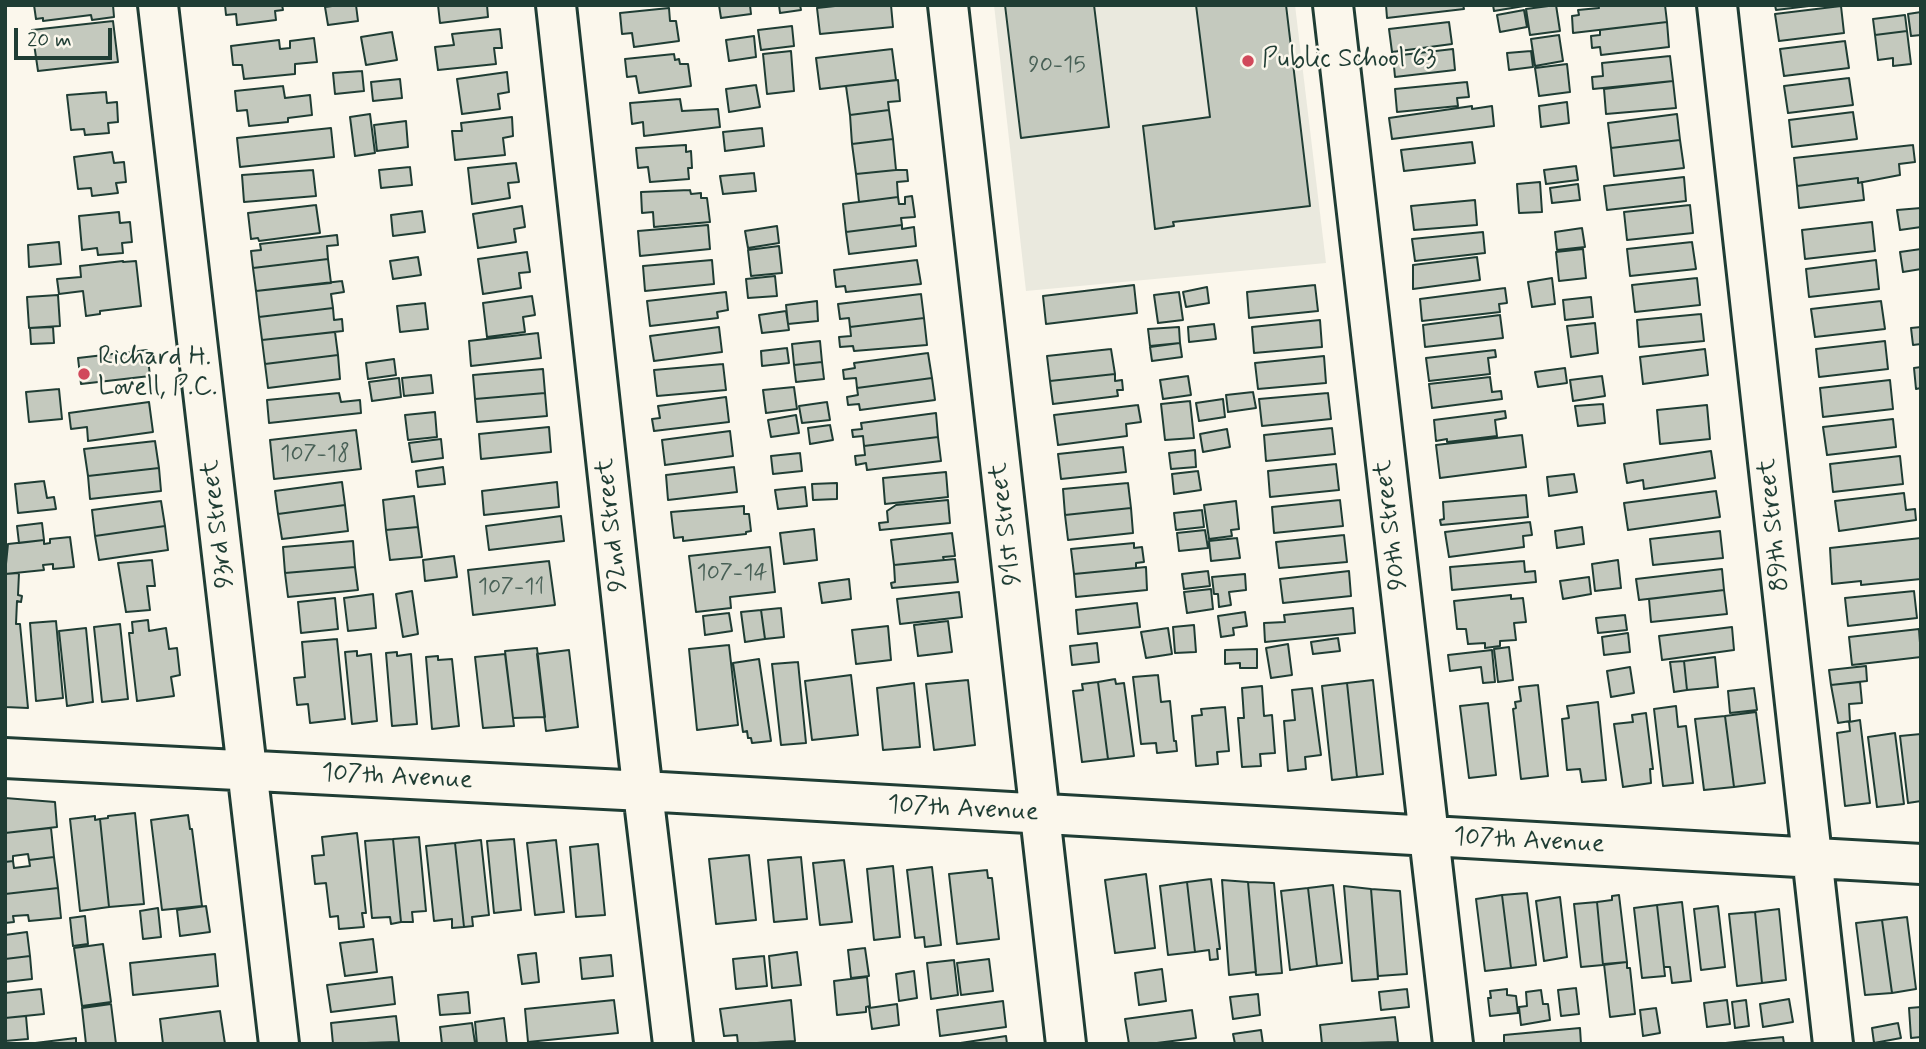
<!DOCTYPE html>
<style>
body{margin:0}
#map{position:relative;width:1926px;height:1049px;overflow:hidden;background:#fbf7ec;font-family:Mynerve,sans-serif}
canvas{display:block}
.frame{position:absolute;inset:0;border:7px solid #1f3d34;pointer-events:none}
.scale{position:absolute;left:14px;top:28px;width:98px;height:32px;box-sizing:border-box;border:4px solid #1f3d34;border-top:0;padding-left:9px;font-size:21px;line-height:24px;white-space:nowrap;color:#1f3d34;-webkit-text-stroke:5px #fbf7ec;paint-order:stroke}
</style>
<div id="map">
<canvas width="1926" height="1049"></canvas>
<div class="frame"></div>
<div class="scale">20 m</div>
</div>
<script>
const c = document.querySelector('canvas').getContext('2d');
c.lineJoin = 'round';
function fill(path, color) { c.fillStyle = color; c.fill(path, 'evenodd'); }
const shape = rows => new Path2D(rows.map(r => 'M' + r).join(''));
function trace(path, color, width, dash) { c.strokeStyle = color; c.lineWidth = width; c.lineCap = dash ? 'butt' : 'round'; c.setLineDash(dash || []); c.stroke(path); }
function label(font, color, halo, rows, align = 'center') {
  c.font = font + ' Mynerve,sans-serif'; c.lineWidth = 5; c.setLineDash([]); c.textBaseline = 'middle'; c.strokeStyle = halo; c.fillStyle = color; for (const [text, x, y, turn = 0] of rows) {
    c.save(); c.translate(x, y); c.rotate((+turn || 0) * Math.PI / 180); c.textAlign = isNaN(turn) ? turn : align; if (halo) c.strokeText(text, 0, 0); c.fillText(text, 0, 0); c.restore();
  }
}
fill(shape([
 [994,5,1295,5,1326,263,1026,291]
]), '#eae9de');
const building = shape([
 [34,5,113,5,114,17,92,20,91,15,43,21,43,18,36,19,34,5],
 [225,5,282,5,283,10,275,11,276,20,237,25,236,14,226,15,225,5],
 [339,5,356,5,358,21,328,25,325,7,339,5],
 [438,5,487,5,488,17,440,23,438,5],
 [719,5,750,5,751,14,721,18,719,5],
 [779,5,800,5,801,10,780,13,779,5],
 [844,5,891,5,893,27,820,34,817,8,844,5],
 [1005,5,1094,5,1109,127,1021,138,1005,5],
 [1196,5,1286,5,1310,206,1173,222,1174,226,1155,229,1143,126,1210,117,1196,5],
 [1386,5,1463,5,1464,9,1387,18,1386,5],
 [1493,5,1524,5,1524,6,1494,11,1493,5],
 [1556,5,1560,31,1530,35,1526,9,1556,5],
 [1598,5,1665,5,1667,22,1573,33,1572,16,1579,15,1578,10,1599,8,1598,5],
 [1775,5,1817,5,1776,10,1775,5],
 [1841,6,1844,33,1779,41,1775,14,1841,6],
 [669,8,670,21,676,21,679,41,634,47,632,33,622,34,620,13,669,8],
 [1524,10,1527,27,1500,32,1497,15,1524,10],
 [1921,12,1921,35,1911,36,1908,14,1921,12],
 [1905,15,1907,31,1875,35,1873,19,1905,15],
 [113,21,118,62,38,71,32,30,113,21],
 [1449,22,1452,44,1392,52,1389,29,1449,22],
 [1667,22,1669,47,1601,55,1600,47,1592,48,1591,36,1600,35,1600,30,1667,22],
 [792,26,794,46,761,50,758,30,792,26],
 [500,29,502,48,494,48,496,64,438,70,435,47,454,45,452,34,500,29],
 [1907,31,1911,64,1893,66,1893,58,1878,60,1875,35,1907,31],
 [392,32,397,60,366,65,361,37,392,32],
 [1559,35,1563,61,1535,66,1531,39,1559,35],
 [754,36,756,57,729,61,726,40,754,36],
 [314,38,317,62,295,64,295,74,244,79,242,65,233,65,231,46,279,40,280,49,290,48,290,41,314,38],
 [1845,41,1849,68,1784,76,1780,49,1845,41],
 [892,49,896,80,820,89,816,58,892,49],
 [1453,49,1455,70,1395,77,1393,56,1453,49],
 [791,51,794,91,767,94,763,54,791,51],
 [1531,51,1533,67,1509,70,1507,53,1531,51],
 [674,54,675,60,679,59,680,64,688,64,691,86,639,93,636,76,627,77,625,59,674,54],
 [1670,56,1673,81,1593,89,1592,77,1603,76,1602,63,1670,56],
 [1567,64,1570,92,1539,96,1535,68,1567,64],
 [362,71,364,91,335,94,333,73,362,71],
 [507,72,509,92,498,94,500,109,462,114,457,79,507,72],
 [1849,78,1853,105,1788,113,1784,86,1849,78],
 [400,79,402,98,373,101,371,82,400,79],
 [898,80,900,101,888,102,889,110,850,115,846,86,898,80],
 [1673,81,1676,108,1606,114,1604,89,1673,81],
 [1467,82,1469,97,1457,98,1458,106,1397,112,1395,89,1467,82],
 [756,85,760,107,729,112,726,89,756,85],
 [283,86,285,98,310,95,312,115,288,118,288,122,249,126,247,110,237,111,235,91,283,86],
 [106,92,107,103,117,102,118,122,108,123,109,133,85,135,84,129,71,130,67,95,106,92],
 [680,99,682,111,718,109,720,127,644,136,643,122,632,124,630,103,680,99],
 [1567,102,1569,123,1541,127,1539,106,1567,102],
 [1472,106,1472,109,1492,106,1494,126,1392,139,1389,118,1472,106],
 [889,110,893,139,852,144,850,115,889,110],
 [1853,112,1857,139,1792,147,1789,120,1853,112],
 [370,114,375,153,355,156,350,117,370,114],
 [1677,114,1680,140,1611,148,1608,123,1677,114],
 [512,117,513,136,503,138,505,155,455,160,452,131,462,131,461,123,512,117],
 [406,121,408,147,377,151,374,125,406,121],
 [331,128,334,157,240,167,237,138,331,128],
 [762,128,764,146,725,151,723,132,762,128],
 [893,139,896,170,856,174,852,144,893,139],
 [1680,140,1684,168,1614,176,1611,148,1680,140],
 [1472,142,1475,163,1404,171,1401,150,1472,142],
 [686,145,686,152,691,151,692,168,688,168,689,179,650,182,648,167,638,168,636,148,686,145],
 [1913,145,1915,162,1899,164,1900,175,1858,183,1858,178,1797,186,1794,158,1913,145],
 [112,152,114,163,124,162,126,182,116,183,118,193,92,196,91,188,78,189,74,157,112,152],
 [516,163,519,182,508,183,510,198,472,204,468,168,516,163],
 [1576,166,1578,180,1546,184,1544,170,1576,166],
 [410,167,412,185,381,188,379,170,410,167],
 [313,170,316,196,244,202,242,175,313,170],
 [896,170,907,170,908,181,897,182,898,197,859,202,856,174,896,170],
 [754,173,756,191,723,194,720,176,754,173],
 [1684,177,1686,201,1607,210,1604,186,1684,177],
 [1858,178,1858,183,1862,182,1864,200,1799,208,1797,186,1858,178],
 [1540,182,1542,212,1519,213,1517,184,1540,182],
 [1578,184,1580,200,1552,203,1550,188,1578,184],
 [690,190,691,194,701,193,701,198,707,198,710,222,654,227,653,212,642,213,641,192,690,190],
 [912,196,915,217,901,218,902,225,846,232,843,204,898,197,899,204,905,204,905,197,912,196],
 [1475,200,1477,225,1414,230,1411,206,1475,200],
 [316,205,320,233,259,241,258,238,251,239,248,213,316,205],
 [1690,205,1693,233,1627,240,1624,212,1690,205],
 [522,206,525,227,514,229,516,242,478,248,473,214,522,206],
 [1921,208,1921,227,1900,230,1897,210,1921,208],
 [422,211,425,232,393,236,391,215,422,211],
 [119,212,120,223,130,222,132,242,122,243,123,253,98,255,97,248,82,250,79,216,119,212],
 [1872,222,1875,251,1805,259,1802,230,1872,222],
 [708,225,710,249,640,256,638,231,708,225],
 [902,225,902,229,914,227,916,246,849,254,846,232,902,225],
 [777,226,779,243,748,248,745,231,777,226],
 [1582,228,1585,247,1557,250,1555,232,1582,228],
 [1483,232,1485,253,1415,261,1412,239,1483,232],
 [337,235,338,245,327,246,328,259,253,268,251,251,261,250,260,244,337,235],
 [59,242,61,264,29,267,28,245,59,242],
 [1692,242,1696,269,1630,276,1627,249,1692,242],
 [779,246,782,273,751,276,748,250,779,246],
 [1583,249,1586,278,1559,281,1556,252,1583,249],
 [1921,249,1921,269,1903,272,1900,252,1921,249],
 [527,252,530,272,519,273,521,288,483,294,478,259,527,252],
 [418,257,421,275,393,279,390,261,418,257],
 [1477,257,1480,280,1413,289,1413,265,1477,257],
 [328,259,331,283,256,291,253,268,328,259],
 [712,260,714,284,645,291,643,266,712,260],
 [917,260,921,284,846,292,845,286,836,287,834,270,917,260],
 [1876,260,1879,289,1809,297,1806,269,1876,260],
 [123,261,123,262,136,261,141,306,100,311,100,314,86,316,83,291,59,294,57,279,81,277,80,266,123,261],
 [775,276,777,296,748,298,746,279,775,276],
 [1552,278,1555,304,1532,307,1528,282,1552,278],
 [1697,278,1700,305,1635,312,1632,285,1697,278],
 [342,281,344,292,331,294,333,308,259,317,256,291,342,281],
 [1134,285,1137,313,1046,324,1043,296,1134,285],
 [1315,285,1318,311,1249,318,1247,292,1315,285],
 [1207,287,1209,303,1186,307,1183,292,1207,287],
 [1505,288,1507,303,1499,304,1500,312,1422,321,1420,299,1505,288],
 [726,292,728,310,717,312,718,318,650,326,647,301,726,292],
 [1179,292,1183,320,1158,323,1154,295,1179,292],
 [921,294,924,318,850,327,849,318,840,319,838,304,921,294],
 [58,295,60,326,29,328,27,297,58,295],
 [532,296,535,315,523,317,525,332,487,337,483,303,532,296],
 [1591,297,1593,317,1565,320,1563,300,1591,297],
 [817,301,818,321,788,324,786,305,817,301],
 [1881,301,1885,329,1815,337,1811,309,1881,301],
 [425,303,428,329,400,332,397,306,425,303],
 [333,308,334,320,342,319,343,331,262,340,259,317,333,308],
 [786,311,789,330,762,333,759,315,786,311],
 [1701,314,1704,341,1639,347,1637,320,1701,314],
 [1500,315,1503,338,1425,347,1423,325,1500,315],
 [924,318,927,345,854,351,853,346,840,347,839,337,851,336,850,327,924,318],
 [1320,320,1322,347,1254,353,1252,327,1320,320],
 [1595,323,1598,353,1571,357,1567,326,1595,323],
 [1214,324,1216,339,1189,342,1188,327,1214,324],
 [53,327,54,343,31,344,30,328,53,327],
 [719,327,722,352,654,361,650,336,719,327],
 [1179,327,1180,343,1150,346,1148,329,1179,327],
 [1921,327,1921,344,1913,345,1911,328,1921,327],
 [335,332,338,355,265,364,262,340,335,332],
 [538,333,541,358,471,366,469,341,538,333],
 [820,341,822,362,794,365,792,344,820,341],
 [1885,341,1888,369,1819,377,1816,349,1885,341],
 [1180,343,1182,357,1152,361,1150,347,1180,343],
 [787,348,789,363,762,366,761,351,787,348],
 [1111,349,1115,374,1050,381,1047,356,1111,349],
 [1705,349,1708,375,1643,384,1640,357,1705,349],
 [147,350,150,376,81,384,78,358,147,350],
 [1495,350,1496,357,1488,358,1490,374,1429,381,1426,358,1495,350],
 [928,353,932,378,857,388,856,378,844,379,843,370,855,368,854,363,928,353],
 [338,355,340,379,268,388,265,364,338,355],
 [1324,356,1326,383,1258,389,1255,363,1324,356],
 [394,359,396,375,368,379,366,363,394,359],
 [822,362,824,379,796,382,794,365,822,362],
 [723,364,726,390,657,396,654,370,723,364],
 [1921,367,1921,388,1916,389,1914,368,1921,367],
 [1565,368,1567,383,1538,387,1535,372,1565,368],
 [543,369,545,393,475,399,473,375,543,369],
 [1115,374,1115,381,1122,380,1123,390,1117,390,1118,396,1053,404,1050,381,1115,374],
 [431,375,433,393,404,396,402,378,431,375],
 [1188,376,1191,395,1163,399,1160,380,1188,376],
 [1602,376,1605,396,1573,401,1570,380,1602,376],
 [1490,377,1492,392,1501,391,1502,399,1432,408,1429,384,1490,377],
 [399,378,401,397,372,401,369,382,399,378],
 [932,378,935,400,860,410,859,404,848,405,847,397,858,395,857,388,932,378],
 [1890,380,1893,409,1823,417,1820,388,1890,380],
 [794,387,797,409,766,413,763,390,794,387],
 [59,389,62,419,29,422,26,392,59,389],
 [1253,392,1256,408,1228,412,1226,395,1253,392],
 [339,393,341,402,360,400,361,413,269,423,267,400,339,393],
 [545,393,547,416,477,422,475,399,545,393],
 [1328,393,1331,419,1262,426,1259,399,1328,393],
 [726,397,729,422,654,431,652,419,660,418,658,406,726,397],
 [1223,399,1225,417,1199,421,1196,403,1223,399],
 [1190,401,1194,438,1165,440,1161,404,1190,401],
 [149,402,153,432,88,441,87,427,71,429,69,413,149,402],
 [827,402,830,420,802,423,799,406,827,402],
 [1603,404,1605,423,1578,426,1575,406,1603,404],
 [1138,405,1141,422,1126,424,1127,436,1058,445,1054,415,1138,405],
 [1707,405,1710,439,1660,444,1657,410,1707,405],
 [1505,411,1506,418,1495,420,1497,436,1447,442,1447,439,1436,441,1434,420,1505,411],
 [435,412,437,437,408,440,405,415,435,412],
 [936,413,938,437,864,446,863,436,853,437,852,430,862,429,861,423,936,413],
 [796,415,799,433,771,437,768,420,796,415],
 [1893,419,1896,447,1827,455,1823,427,1893,419],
 [830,425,833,440,810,444,808,428,830,425],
 [549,427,551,452,481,459,479,434,549,427],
 [1332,428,1335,454,1266,461,1264,435,1332,428],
 [1227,429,1230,447,1203,452,1200,434,1227,429],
 [356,430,361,469,274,479,270,440,356,430],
 [730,431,733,456,665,465,662,440,730,431],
 [1522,435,1526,467,1440,478,1436,445,1522,435],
 [938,437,941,461,867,470,866,463,856,465,855,456,865,455,864,446,938,437],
 [441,439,443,458,412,462,409,443,441,439],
 [155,441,159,468,88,476,84,449,155,441],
 [1123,447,1126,472,1061,479,1058,454,1123,447],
 [1195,450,1196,467,1171,469,1169,453,1195,450],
 [1711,451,1715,478,1644,489,1643,480,1627,483,1624,464,1711,451],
 [800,453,802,471,773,474,771,456,800,453],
 [1900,456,1903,484,1833,492,1830,464,1900,456],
 [1336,464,1339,490,1270,497,1268,471,1336,464],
 [443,467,445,484,418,487,416,471,443,467],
 [734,467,737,492,668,500,666,475,734,467],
 [159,468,161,491,90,499,88,476,159,468],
 [1198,471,1201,490,1174,494,1172,474,1198,471],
 [946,472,948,497,885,504,883,478,946,472],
 [1574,474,1577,492,1549,496,1547,477,1574,474],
 [44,481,47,498,54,497,56,509,18,513,15,484,44,481],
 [342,482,345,505,278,514,275,491,342,482],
 [557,482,559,507,484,515,482,491,557,482],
 [837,483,837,499,813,500,812,484,837,483],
 [1128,483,1131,508,1065,515,1063,489,1128,483],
 [805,487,807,506,778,509,775,490,805,487],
 [1716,491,1720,517,1628,530,1624,503,1716,491],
 [1904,493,1906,510,1915,509,1916,520,1839,531,1835,501,1904,493],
 [1526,495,1528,517,1441,525,1440,520,1444,519,1443,502,1526,495],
 [414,496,418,527,386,530,383,500,414,496],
 [948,500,950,523,880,530,879,523,888,522,887,511,896,505,948,500],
 [1340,500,1343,526,1274,533,1272,507,1340,500],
 [161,501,165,526,95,536,92,510,161,501],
 [1236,501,1239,529,1231,530,1232,536,1209,539,1204,505,1236,501],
 [345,505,348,531,282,539,278,514,345,505],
 [744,506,744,514,749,514,751,531,746,532,746,534,683,541,683,537,674,538,671,512,744,506],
 [1131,508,1133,533,1068,540,1065,515,1131,508],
 [1202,510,1204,527,1176,530,1174,513,1202,510],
 [561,516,564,541,489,550,486,526,561,516],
 [1530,522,1532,535,1523,536,1524,547,1449,557,1445,532,1530,522],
 [42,523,44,540,19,543,17,526,42,523],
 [165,526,168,550,99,560,95,536,165,526],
 [418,527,422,557,390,560,386,530,418,527],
 [1582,527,1584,544,1557,548,1555,531,1582,527],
 [814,529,817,560,784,564,780,533,814,529],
 [1205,530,1208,548,1179,551,1177,533,1205,530],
 [1720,531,1723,558,1653,565,1650,539,1720,531],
 [952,533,955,556,943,557,944,560,894,565,891,540,952,533],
 [1344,535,1347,562,1279,568,1276,542,1344,535],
 [70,537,74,567,53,569,53,564,43,565,44,570,5,574,8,544,44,540,44,544,50,543,50,539,70,537],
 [1237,538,1240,558,1211,561,1209,541,1237,538],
 [1921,538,1921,579,1861,585,1861,581,1832,584,1830,548,1921,538],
 [353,541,355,567,285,573,283,547,353,541],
 [1134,543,1134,548,1142,547,1144,562,1136,563,1136,568,1074,574,1071,549,1134,543],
 [770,547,775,592,730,597,731,608,696,612,689,556,770,547],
 [454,556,457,577,425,581,423,560,454,556],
 [955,559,958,582,892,588,891,583,895,582,894,565,955,559],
 [152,560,155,586,147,586,150,610,126,612,118,563,152,560],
 [1618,560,1621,588,1595,591,1592,564,1618,560],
 [549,561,555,605,473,615,468,570,549,561],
 [1524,561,1525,572,1535,571,1536,582,1452,590,1450,567,1524,561],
 [355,567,358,590,288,597,285,573,355,567],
 [1146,567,1147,590,1076,597,1074,574,1146,567],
 [1722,569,1724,590,1639,600,1636,579,1722,569],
 [1208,571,1210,586,1184,589,1182,574,1208,571],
 [1349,571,1351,596,1283,603,1280,579,1349,571],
 [19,573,18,595,22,596,21,602,17,601,16,624,20,624,28,708,5,707,5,574,19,573],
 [1245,574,1246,590,1229,592,1231,605,1219,607,1218,594,1214,594,1212,577,1245,574],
 [1589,577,1591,594,1563,599,1560,581,1589,577],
 [849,579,851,599,822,603,819,583,849,579],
 [1211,589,1213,609,1187,613,1184,592,1211,589],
 [1724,590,1727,614,1651,622,1649,599,1724,590],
 [412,591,418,634,403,637,396,594,412,591],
 [1914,591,1917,618,1848,626,1845,598,1914,591],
 [959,592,962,617,900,624,897,599,959,592],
 [373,594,376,628,348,631,344,598,373,594],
 [1511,595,1511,599,1523,598,1526,622,1514,623,1516,640,1500,641,1500,646,1485,648,1485,643,1468,644,1466,629,1457,629,1454,601,1511,595],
 [335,598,338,629,301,633,298,602,335,598],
 [1137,603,1140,627,1078,634,1076,610,1137,603],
 [781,608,784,637,765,639,761,610,781,608],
 [1353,608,1355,633,1265,642,1264,623,1285,622,1284,615,1353,608],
 [761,610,765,639,745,642,741,612,761,610],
 [1245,612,1247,626,1233,628,1234,635,1221,637,1218,616,1245,612],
 [729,613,732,631,705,635,703,616,729,613],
 [1625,615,1627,630,1598,633,1596,618,1625,615],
 [148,620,149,631,166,628,169,649,177,648,180,675,171,677,174,696,137,701,129,633,133,633,132,622,148,620],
 [56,621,63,698,36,701,30,623,56,621],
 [948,621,952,652,918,656,914,625,948,621],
 [120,624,128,699,102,702,94,627,120,624],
 [1194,625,1196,652,1175,653,1173,627,1194,625],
 [888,626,891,660,856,664,852,630,888,626],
 [1732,627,1734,650,1662,660,1659,636,1732,627],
 [86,628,93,702,67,706,59,631,86,628],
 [1168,628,1172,654,1146,658,1141,632,1168,628],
 [1919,629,1921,657,1852,665,1849,637,1919,629],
 [1628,633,1630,652,1604,655,1602,637,1628,633],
 [1338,638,1340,651,1313,654,1311,642,1338,638],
 [337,639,345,719,310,723,308,704,297,705,294,678,305,677,302,642,337,639],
 [1097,643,1099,662,1072,665,1070,646,1097,643],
 [1288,644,1292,675,1271,678,1266,648,1288,644],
 [729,645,738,725,697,730,689,649,729,645],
 [1509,647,1513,680,1498,682,1494,649,1509,647],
 [537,648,545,717,513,718,505,651,537,648],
 [1257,649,1257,668,1240,668,1240,663,1225,664,1225,650,1257,649],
 [569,650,578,727,546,731,537,654,569,650],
 [1492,650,1495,682,1483,683,1481,667,1450,671,1448,655,1492,650],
 [357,651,357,656,371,654,377,721,352,724,345,652,357,651],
 [397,652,397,656,411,654,417,724,392,726,386,653,397,652],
 [505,654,514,726,483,728,475,657,505,654],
 [438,656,438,660,452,659,459,726,432,729,426,657,438,656],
 [1715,657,1718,687,1687,690,1684,661,1715,657],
 [759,659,771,741,752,743,751,738,748,738,747,731,743,732,733,663,759,659],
 [1684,661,1687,690,1674,692,1670,662,1684,661],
 [798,662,806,743,781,745,772,664,798,662],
 [1866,666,1867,681,1831,685,1829,670,1866,666],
 [1630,667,1634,693,1611,697,1607,671,1630,667],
 [851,675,858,735,812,740,805,681,851,675],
 [1158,675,1161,702,1170,701,1174,741,1176,741,1177,751,1157,753,1156,743,1141,744,1133,677,1158,675],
 [1115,679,1116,684,1124,683,1134,756,1108,759,1098,682,1115,679],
 [968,680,975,745,934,750,926,684,968,680],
 [1373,680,1383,774,1357,777,1347,683,1373,680],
 [1098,682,1108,759,1082,762,1073,691,1083,690,1082,684,1098,682],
 [1860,682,1862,703,1849,704,1850,721,1838,723,1831,685,1860,682],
 [914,683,920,747,883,750,877,688,914,683],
 [1347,683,1357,777,1332,780,1322,686,1347,683],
 [1538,685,1548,776,1521,779,1513,709,1516,708,1515,702,1521,701,1519,687,1538,685],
 [1262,686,1264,716,1272,715,1275,753,1260,754,1261,766,1242,767,1238,718,1244,718,1242,688,1262,686],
 [1312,688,1321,755,1305,757,1306,769,1288,771,1284,721,1295,720,1292,690,1312,688],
 [1754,688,1757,710,1730,713,1728,691,1754,688],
 [1598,702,1606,780,1582,782,1580,769,1567,770,1562,719,1569,718,1567,706,1598,702],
 [1488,703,1496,775,1469,778,1460,706,1488,703],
 [1676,706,1678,727,1686,726,1693,783,1663,786,1654,709,1676,706],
 [1225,707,1229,751,1217,752,1218,764,1196,766,1192,716,1202,715,1201,709,1225,707],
 [1756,712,1765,783,1734,787,1725,716,1756,712],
 [1646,713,1653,769,1650,769,1651,783,1623,787,1614,724,1633,722,1632,715,1646,713],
 [1725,716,1734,787,1704,790,1695,719,1725,716],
 [1860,720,1870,803,1845,806,1837,733,1850,731,1849,722,1860,720],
 [1895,733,1904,804,1877,807,1868,737,1895,733],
 [1921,734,1921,801,1908,803,1900,736,1921,734],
 [5,798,55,802,57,827,5,833,5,798],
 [135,813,144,904,109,907,100,819,108,818,108,816,135,813],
 [188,815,190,829,192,829,202,906,162,910,151,820,188,815],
 [95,816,95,820,100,819,109,907,80,911,70,819,95,816],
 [51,828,54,857,29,860,28,854,13,856,13,861,5,862,5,833,51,828],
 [357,833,366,913,362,913,364,927,339,929,338,916,330,917,326,883,315,884,312,856,324,855,322,837,357,833],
 [419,837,426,911,412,912,413,922,401,922,393,839,419,837],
 [393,839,401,922,391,924,390,917,372,918,365,841,393,839],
 [514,839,521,910,494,913,487,841,514,839],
 [481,840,489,915,472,917,473,926,464,927,455,843,481,840],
 [556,840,564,912,535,915,527,843,556,840],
 [455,843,464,927,452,928,452,919,434,921,426,846,455,843],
 [598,844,605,915,576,917,570,847,598,844],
 [749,855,756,920,716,924,709,859,749,855],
 [54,857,58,888,5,894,5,862,13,861,14,868,30,866,29,860,54,857],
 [801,857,807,919,774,922,768,860,801,857],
 [844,860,852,922,820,925,813,863,844,860],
 [893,866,900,937,874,940,867,869,893,866],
 [932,867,941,945,925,947,924,937,915,938,907,870,932,867],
 [987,870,988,878,992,878,999,939,957,944,949,874,987,870],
 [1146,874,1155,948,1115,953,1105,880,1146,874],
 [1211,879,1220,949,1217,949,1218,959,1210,960,1209,950,1195,952,1187,882,1211,879],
 [1222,880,1248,882,1256,972,1229,975,1222,880],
 [1187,882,1195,952,1168,955,1160,886,1187,882],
 [1248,882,1274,883,1282,973,1256,975,1248,882],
 [1333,885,1342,963,1317,966,1308,888,1333,885],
 [1344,886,1371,889,1378,979,1352,981,1344,886],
 [58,888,61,918,29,921,28,915,13,916,14,922,5,923,5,894,58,888],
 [1308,888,1317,966,1290,970,1281,891,1308,888],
 [1371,889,1400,891,1407,974,1378,976,1371,889],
 [1527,893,1536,965,1511,968,1502,895,1527,893],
 [1502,895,1511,968,1485,971,1476,899,1502,895],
 [1619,895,1627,962,1603,965,1597,902,1612,900,1612,896,1619,895],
 [1560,897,1567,957,1544,961,1536,901,1560,897],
 [1597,902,1603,965,1581,967,1574,904,1597,902],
 [1682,902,1691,981,1672,983,1670,967,1664,967,1657,905,1682,902],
 [1657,905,1665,976,1642,978,1634,908,1657,905],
 [206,906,210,932,180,936,177,910,206,906],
 [1718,906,1725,967,1701,970,1694,909,1718,906],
 [158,908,161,937,143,939,140,911,158,908],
 [1779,909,1786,980,1762,983,1755,912,1779,909],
 [1755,912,1762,983,1737,986,1729,914,1755,912],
 [85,916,88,944,73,946,70,918,85,916],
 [1907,917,1916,989,1892,993,1882,920,1907,917],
 [1882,920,1892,993,1865,995,1856,923,1882,920],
 [27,932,30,956,5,959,5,935,27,932],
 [373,939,377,972,345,976,340,943,373,939],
 [103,944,111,1002,82,1006,74,948,103,944],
 [865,948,869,976,851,978,848,950,865,948],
 [797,952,801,985,772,988,769,956,797,952],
 [536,953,539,982,522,984,518,955,536,953],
 [215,954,218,986,133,995,130,963,215,954],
 [611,955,613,976,582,979,580,958,611,955],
 [30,956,32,979,5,982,5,959,30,956],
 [764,956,767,986,736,989,733,959,764,956],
 [989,959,993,991,961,995,957,963,989,959],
 [954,960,958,995,931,999,927,963,954,960],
 [1627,962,1627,968,1630,968,1635,1014,1610,1017,1604,964,1627,962],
 [1162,969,1166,1001,1139,1005,1135,973,1162,969],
 [914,971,917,998,899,1001,896,974,914,971],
 [392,977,395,1004,331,1012,327,985,392,977],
 [867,977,870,1006,866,1007,866,1012,837,1015,834,981,867,977],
 [1576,988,1579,1014,1561,1016,1558,990,1576,988],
 [41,989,44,1014,5,1018,5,993,41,989],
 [1407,989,1409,1007,1381,1010,1379,992,1407,989],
 [1507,989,1507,995,1516,996,1518,1013,1490,1016,1488,998,1491,998,1490,991,1507,989],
 [1541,990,1543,1004,1548,1004,1550,1020,1521,1025,1519,1007,1527,1006,1526,992,1541,990],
 [468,992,470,1013,440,1015,438,995,468,992],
 [1258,994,1260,1015,1233,1019,1230,997,1258,994],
 [1789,999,1793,1022,1763,1027,1760,1004,1789,999],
 [614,1000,618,1033,528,1042,525,1009,614,1000],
 [791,1000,795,1041,738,1044,737,1035,724,1036,720,1009,791,1000],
 [1727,1000,1730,1024,1707,1027,1704,1003,1727,1000],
 [1746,1000,1749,1026,1735,1028,1732,1002,1746,1000],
 [1003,1001,1006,1027,940,1036,937,1010,1003,1001],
 [111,1004,116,1044,86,1044,82,1008,111,1004],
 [897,1004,899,1025,872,1029,869,1008,897,1004],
 [1921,1007,1921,1037,1911,1038,1909,1008,1921,1007],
 [1656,1008,1660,1033,1643,1036,1640,1010,1656,1008],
 [1192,1010,1196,1038,1149,1044,1129,1044,1125,1019,1192,1010],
 [220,1011,225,1044,163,1044,160,1019,220,1011],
 [26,1016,28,1039,5,1041,5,1018,26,1016],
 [396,1016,399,1042,333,1044,331,1023,396,1016],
 [1395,1017,1398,1042,1322,1044,1320,1025,1395,1017],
 [504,1018,507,1044,477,1044,475,1022,504,1018],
 [472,1023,475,1043,442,1044,440,1027,472,1023],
 [1898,1023,1901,1038,1874,1043,1872,1028,1898,1023],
 [1580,1028,1581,1044,1504,1044,1504,1035,1580,1028],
 [1261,1030,1263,1044,1235,1044,1233,1034,1261,1030],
 [1006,1036,1007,1044,954,1044,1006,1036],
 [1783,1037,1784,1044,1716,1044,1783,1037],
 [76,1038,76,1044,27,1044,76,1038]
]);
fill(building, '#c4c9be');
trace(building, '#1f3d34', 2);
const minor = shape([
 [158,5,279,1044],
 [556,5,639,759,673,1044],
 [948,5,1066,1044],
 [1333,5,1453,1044],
 [1717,5,1833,1044],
 [5,758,643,791,1921,864]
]);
trace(minor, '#1f3d34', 44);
trace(minor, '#fbf7ec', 38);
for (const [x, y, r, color] of [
 [1248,61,7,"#d1495b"],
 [84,374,7,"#d1495b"]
]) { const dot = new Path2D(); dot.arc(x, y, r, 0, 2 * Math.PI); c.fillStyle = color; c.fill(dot); trace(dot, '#fbf7ec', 2.5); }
label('23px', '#486056', null, [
 ["90-15",1057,66],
 ["107-18",315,455],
 ["107-14",732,574],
 ["107-11",511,588]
]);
label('26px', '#1f3d34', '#fbf7ec', [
 ["Public School 63",1262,61],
 ["Richard H.",98,359],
 ["Lovell, P.C.",98,389]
], 'left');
label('26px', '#1f3d34', '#fbf7ec', [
 ["93rd Street",219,524,-97],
 ["91st Street",1007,524,-97],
 ["92nd Street",613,525,-96],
 ["90th Street",1392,525,-97],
 ["89th Street",1775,525,-96],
 ["107th Avenue",397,778,3],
 ["107th Avenue",963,810,3],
 ["107th Avenue",1529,842,3]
]);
</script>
